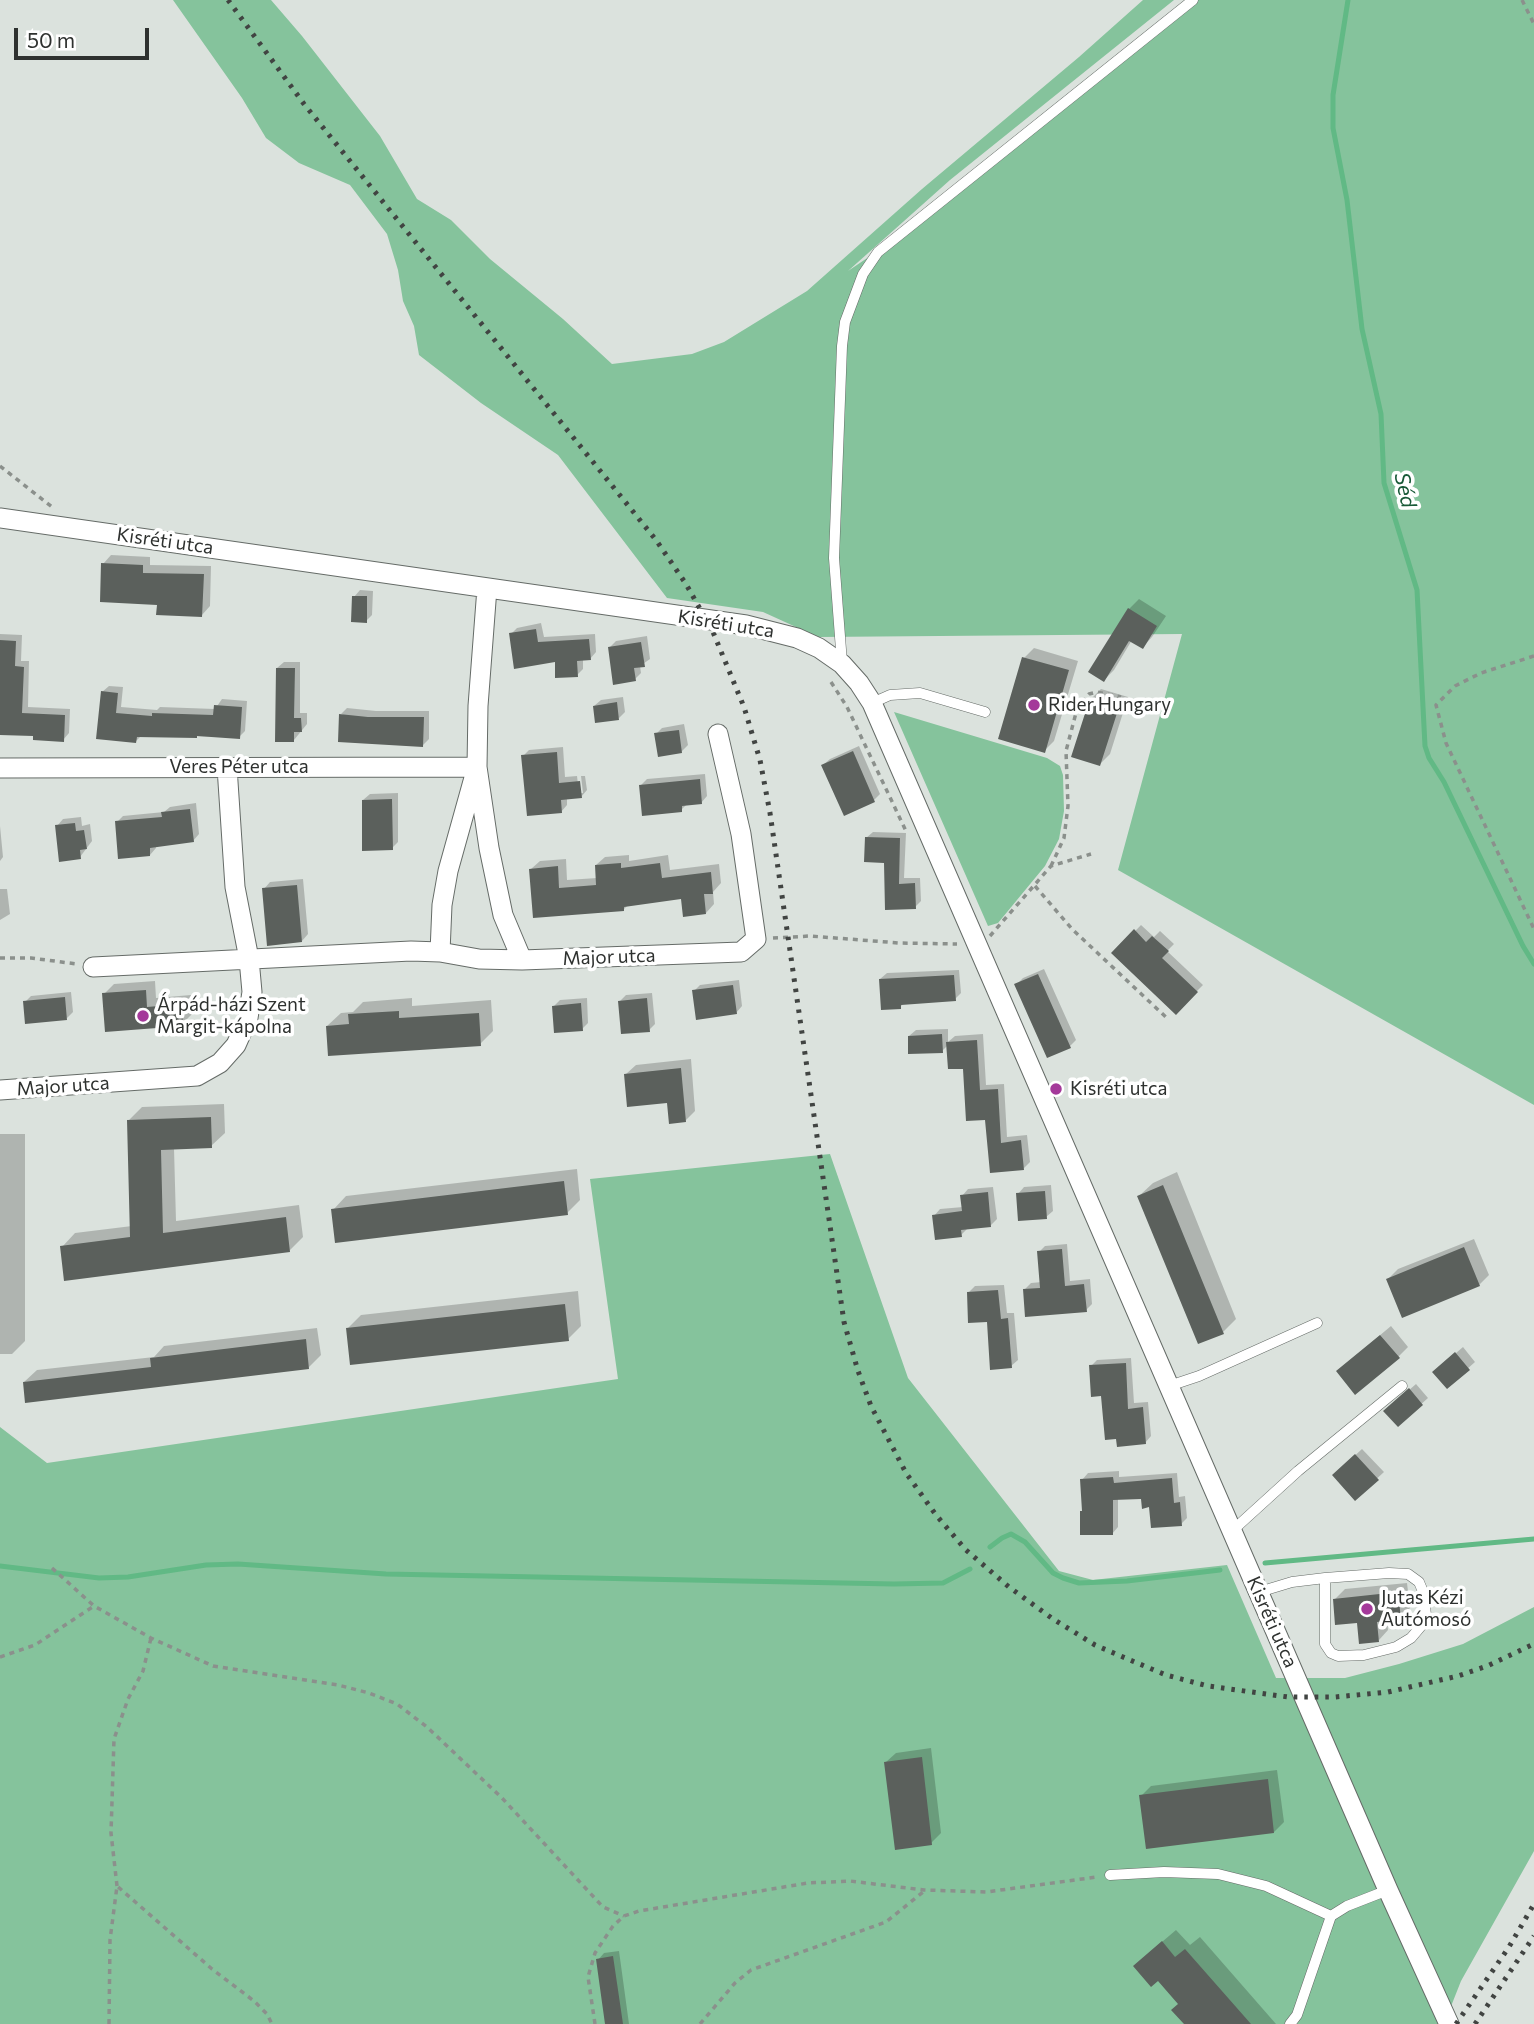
<!DOCTYPE html>
<meta charset="utf-8">
<style>
body{margin:0}
#map{position:relative;width:1534px;height:2024px;overflow:hidden;background:#dbe2dd;font-family:Commissioner,sans-serif}
canvas{display:block}
.scale{position:absolute;left:14px;top:28px;width:135px;height:32px;box-sizing:border-box;border:4px solid #2e312f;border-top:0;padding-left:9px;font-size:21px;line-height:24px;white-space:nowrap;color:#2e312f;-webkit-text-stroke:5px #fff;paint-order:stroke}
</style>
<div id="map">
<canvas width="1534" height="2024"></canvas>
<div class="scale">50 m</div>
</div>
<script>
const ctx = document.querySelector('canvas').getContext('2d');
ctx.lineJoin = 'round';
function fillPath(path, color) { ctx.fillStyle = color; ctx.fill(path, 'evenodd'); }
const poly = rows => new Path2D(rows.map(r => 'M' + r).join(''));
function strokePath(path, color, width, dash) { ctx.strokeStyle = color; ctx.lineWidth = width; ctx.lineCap = dash ? 'butt' : 'round'; ctx.setLineDash(dash || []); ctx.stroke(path); }
function write(font, color, halo, rows, align = 'center') {
  ctx.font = font + ' Commissioner,sans-serif'; ctx.lineWidth = 7; ctx.setLineDash([]); ctx.textBaseline = 'middle'; ctx.strokeStyle = halo; ctx.fillStyle = color; for (const [text, x, y, turn = 0] of rows) {
    ctx.save(); ctx.translate(x, y); ctx.rotate((+turn || 0) * Math.PI / 180); ctx.textAlign = isNaN(turn) ? turn : align; if (halo) ctx.strokeText(text, 0, 0); ctx.fillText(text, 0, 0); ctx.restore();
  }
}
fillPath(poly([
 [173,0,271,0,302,36,380,136,417,199,451,220,490,259,563,319,612,364,692,354,724,342,807,291,922,189,1079,57,1143,0,1174,0,950,180,848,271,885,246,1193,0,1534,0,1534,1105,1118,870,1182,634,818,637,763,612,667,598,558,455,481,403,419,355,414,326,403,301,398,270,387,234,350,185,299,163,266,138,242,98],
 [894,712,1047,758,1060,766,1063,775,1064,811,1059,839,1045,866,998,923,988,926],
 [830,1154,908,1378,1059,1571,1093,1580,1227,1565,1276,1678,1345,1678,1399,1664,1463,1644,1534,1607,1534,1851,1461,1981,1444,2024,0,2024,0,1427,47,1463,618,1379,590,1179]
]), '#85c39c');
fillPath(poly([
 [111,555,150,557,150,565,211,566,210,606,202,615,103,564],
 [360,590,373,591,372,615,366,621,354,597],
 [1139,599,1166,616,1152,637,1143,647,1132,640,1114,670,1104,680,1129,609],
 [541,623,544,637,595,634,596,652,590,659,583,659,583,669,577,675,511,634,517,628],
 [0,634,22,635,21,661,29,661,28,707,70,709,69,733,63,740,35,734,0,734],
 [647,636,650,659,640,666,641,673,635,679,609,648,616,641],
 [1034,648,1078,661,1054,741,1044,751,1024,658],
 [284,662,300,662,300,713,307,713,307,724,294,740,277,668],
 [109,686,123,687,121,707,157,710,160,707,215,709,222,699,247,701,245,731,239,737,142,735,136,741,98,737,102,692],
 [1101,689,1128,697,1110,754,1100,764,1092,698],
 [623,697,625,712,619,718,594,706,601,700],
 [347,708,376,711,429,711,429,739,423,745,341,714],
 [684,724,688,745,681,752,656,734,662,728],
 [859,746,880,794,874,800,823,765,830,759],
 [563,747,565,777,577,776,579,793,583,793,581,776,585,776,587,790,581,797,567,797,567,805,561,812,523,756,529,750],
 [705,774,707,796,701,803,687,804,681,810,641,785,647,779],
 [398,793,398,842,392,848,363,800,370,794],
 [196,803,199,834,193,841,156,845,156,848,150,855,117,822,123,816,164,812,170,807],
 [81,817,82,826,90,824,92,841,80,857,57,826,63,819],
 [0,826,3,857,0,861],
 [873,832,906,833,904,878,920,878,921,901,915,907,887,908,886,861,866,838],
 [629,855,629,861,668,855,670,870,719,864,721,883,713,892,714,904,706,913,682,897,629,904,623,910,534,916,531,869,540,861,566,859,567,880,597,878,596,865,605,857],
 [303,879,308,934,302,941,264,889,270,882],
 [0,889,7,889,10,914,0,920],
 [1141,925,1154,937,1160,931,1174,944,1167,951,1203,985,1176,1012,1114,953],
 [1044,969,1076,1040,1070,1046,1016,985,1023,978],
 [959,970,961,993,955,999,904,1003,900,1007,880,979,887,973],
 [739,980,742,1006,736,1013,694,991,700,985],
 [155,981,156,998,191,995,192,1014,182,1024,104,994,114,984],
 [71,992,73,1012,67,1018,25,1002,31,996],
 [652,993,655,1024,649,1030,620,1001,626,995],
 [412,998,412,1006,491,1000,493,1031,480,1044,327,1026,341,1013,353,1012,363,1002],
 [587,998,588,1023,582,1029,554,1006,560,1000],
 [948,1029,948,1042,955,1036,983,1034,986,1085,1004,1084,1007,1137,1027,1135,1030,1162,1024,1168,992,1171,987,1119,965,1067,948,1045,942,1051,909,1036,916,1030],
 [691,1059,695,1111,685,1121,669,1101,626,1074,636,1065],
 [224,1104,225,1133,211,1146,174,1148,176,1221,299,1205,303,1237,289,1251,62,1247,75,1233,132,1226,128,1121,142,1107],
 [0,1134,25,1134,25,1341,12,1354,0,1354],
 [577,1169,580,1200,567,1213,333,1210,346,1196],
 [1177,1172,1236,1319,1223,1332,1139,1196,1153,1183],
 [1051,1185,1053,1211,1046,1217,1018,1194,1024,1187],
 [993,1187,997,1219,991,1225,967,1229,961,1235,934,1216,940,1209,963,1207,962,1196,968,1189],
 [1474,1239,1489,1275,1479,1285,1388,1279,1398,1269],
 [1067,1244,1070,1281,1090,1279,1092,1304,1086,1310,1025,1289,1031,1283,1042,1282,1039,1252,1045,1246],
 [1004,1285,1007,1313,1014,1313,1018,1360,1011,1366,988,1320,969,1292,975,1286],
 [578,1291,581,1326,568,1339,348,1328,361,1315],
 [1391,1326,1408,1347,1398,1357,1348,1362],
 [317,1328,321,1355,308,1368,24,1382,37,1370,154,1357,164,1346],
 [1463,1347,1475,1362,1447,1387,1441,1366],
 [1131,1358,1134,1403,1148,1402,1151,1436,1145,1443,1103,1394,1091,1366,1097,1360],
 [1416,1384,1428,1398,1398,1425,1392,1405],
 [1362,1449,1384,1472,1355,1499,1334,1475],
 [1119,1471,1119,1477,1177,1473,1179,1497,1185,1496,1187,1518,1181,1524,1151,1505,1143,1497,1118,1498,1118,1527,1112,1534,1084,1509,1082,1480,1088,1473],
 [1407,1583,1410,1608,1400,1618,1387,1619,1388,1630,1379,1640,1335,1599,1345,1589],
 [931,1748,941,1833,931,1843,886,1762,896,1753],
 [1277,1770,1284,1822,1274,1832,1141,1796,1151,1786],
 [1176,1930,1190,1945,1200,1937,1276,2024,1186,2024,1180,2004,1149,1953],
 [619,1951,629,2024,607,2024,598,1960,604,1953]
]), '#0003');
strokePath(poly([
 [1348,0,1333,95,1333,128,1347,200,1362,329,1381,414,1384,483,1417,590,1425,746,1429,758,1444,782,1523,946,1534,964],
 [990,1547,1002,1538,1011,1534,1025,1542,1053,1573,1063,1578,1079,1583,1127,1581,1220,1570],
 [1265,1563,1534,1539],
 [0,1566,99,1578,128,1577,206,1565,238,1564,386,1574,894,1584,943,1583,970,1569]
]), '#61b985', 5);
fillPath(poly([
 [101,563,143,565,143,573,204,574,202,617,156,615,157,605,100,602],
 [352,596,367,596,367,623,351,622],
 [1128,608,1157,626,1143,649,1129,641,1104,682,1088,672],
 [536,629,538,642,589,639,591,660,577,661,578,677,555,678,555,662,514,669,509,633],
 [0,640,16,641,15,666,24,667,22,713,65,715,64,742,33,740,33,736,0,735],
 [641,642,645,667,634,668,636,681,613,685,608,647],
 [1022,657,1069,670,1045,753,998,739],
 [276,668,295,668,294,718,301,718,302,732,294,732,294,742,275,742],
 [101,691,118,693,116,713,152,716,152,713,213,715,214,705,242,707,240,739,197,736,197,738,137,737,136,743,96,739],
 [1090,698,1119,707,1100,766,1071,757],
 [617,702,619,720,595,723,593,706],
 [339,714,368,717,424,717,423,747,338,742],
 [679,730,682,753,658,757,654,733],
 [853,751,875,802,844,816,821,765],
 [557,752,559,783,580,781,582,798,561,800,562,813,527,816,521,755],
 [700,779,702,804,682,806,682,812,642,816,639,785],
 [392,799,393,850,362,851,362,800],
 [190,809,194,842,150,848,150,856,118,859,115,821,162,817,161,812],
 [75,823,76,831,84,830,87,849,80,850,81,859,59,862,55,825],
 [865,837,900,838,899,884,915,883,916,909,885,910,884,863,864,862],
 [621,863,621,868,660,863,662,878,711,872,713,894,704,894,706,914,683,917,681,899,624,907,624,911,533,918,529,869,558,866,559,888,596,885,595,865],
 [297,885,302,942,267,946,262,888],
 [1134,929,1146,942,1152,936,1169,951,1162,958,1198,992,1176,1015,1111,953],
 [1038,974,1071,1048,1047,1058,1014,984],
 [954,975,956,1001,901,1005,901,1009,881,1010,879,979],
 [733,985,737,1014,696,1020,692,990],
 [146,990,147,1007,182,1004,183,1026,105,1032,102,993],
 [65,997,67,1020,25,1024,23,1001],
 [647,998,650,1032,621,1034,618,1001],
 [581,1003,583,1031,554,1033,552,1006],
 [399,1011,399,1018,479,1013,481,1046,328,1056,326,1026,349,1024,348,1014],
 [942,1034,943,1053,908,1054,908,1036],
 [977,1040,980,1090,998,1089,1001,1143,1021,1140,1024,1170,990,1173,985,1120,966,1121,963,1069,948,1069,946,1042],
 [681,1068,686,1122,669,1124,667,1103,627,1107,624,1074],
 [211,1117,212,1148,161,1150,163,1233,286,1217,290,1252,64,1281,60,1246,130,1237,127,1120],
 [564,1181,568,1215,335,1243,331,1209],
 [1163,1185,1224,1334,1198,1344,1137,1196],
 [1045,1191,1047,1219,1018,1221,1016,1193],
 [988,1192,991,1227,961,1230,962,1237,935,1240,932,1215,962,1211,960,1195],
 [1464,1247,1480,1286,1402,1318,1386,1279],
 [1062,1249,1065,1286,1084,1284,1087,1312,1025,1317,1023,1289,1040,1288,1037,1251],
 [998,1290,1001,1319,1008,1318,1012,1368,990,1370,987,1322,968,1323,967,1292],
 [565,1304,569,1341,350,1365,346,1328],
 [1380,1335,1400,1358,1355,1395,1336,1371],
 [306,1339,309,1369,25,1403,23,1382,151,1367,150,1358],
 [1455,1352,1470,1370,1447,1389,1432,1372],
 [1126,1363,1128,1409,1143,1407,1146,1444,1117,1447,1116,1439,1105,1440,1101,1396,1091,1397,1089,1365],
 [1409,1388,1423,1405,1398,1427,1383,1411],
 [1355,1454,1379,1480,1355,1501,1332,1475],
 [1113,1477,1114,1483,1172,1478,1174,1503,1180,1502,1182,1526,1151,1528,1149,1507,1142,1509,1141,1499,1113,1500,1113,1535,1080,1535,1080,1511,1082,1511,1080,1479],
 [1398,1592,1401,1619,1377,1622,1379,1642,1359,1644,1357,1623,1335,1625,1333,1599],
 [922,1757,932,1845,895,1850,884,1762],
 [1268,1779,1274,1833,1146,1849,1139,1795],
 [1162,1941,1175,1957,1185,1949,1251,2024,1184,2024,1171,2010,1178,2004,1158,1981,1151,1987,1133,1966],
 [613,1956,623,2024,605,2024,596,1959]
]), '#5b605c');
const service = poly([
 [842,663,834,558,842,346,845,322,863,274,878,252,1193,0],
 [872,703,890,695,920,693,985,712],
 [1169,1386,1199,1376,1317,1323],
 [1232,1531,1298,1471,1402,1386],
 [1259,1592,1292,1582,1325,1578,1389,1573,1408,1574,1419,1582,1424,1594,1426,1616,1422,1625,1411,1638,1396,1647,1364,1655,1338,1656,1331,1653,1325,1644,1325,1578],
 [1110,1875,1164,1872,1218,1874,1266,1886,1331,1916],
 [1290,2024,1297,2015,1331,1916,1347,1906,1388,1890]
]);
const minor = poly([
 [0,518,746,625,797,638,819,648,842,664,859,683,872,703,1388,1890,1449,2024],
 [487,588,478,706,477,767,489,848,503,915,522,960],
 [0,768,477,767,448,871,442,905,440,952],
 [93,967,411,951,440,952,479,959,522,960,741,952,756,939,741,834,718,734],
 [0,1090,197,1076,220,1063,236,1045,248,1018,252,992,249,959,235,887,227,767]
]);
strokePath(service, '#656b67', 11);
strokePath(minor, '#656b67', 21);
strokePath(poly([
 [1522,0,1534,24],
 [0,466,52,507],
 [1534,656,1481,673,1455,686,1436,705,1446,743,1534,929],
 [831,682,847,707,906,831],
 [1051,866,1064,838,1068,806,1066,751,1077,709,1089,694,1097,692,1121,697],
 [1035,886,1072,929,1169,1020],
 [990,936,1051,866,1091,854],
 [773,938,810,936,899,943,957,944],
 [0,958,31,958,77,964],
 [52,1568,94,1606,151,1638,213,1666,338,1685,369,1693,397,1704,427,1727,502,1798,603,1907,624,1916],
 [0,1657,35,1645,94,1606],
 [117,1886,111,1833,114,1739,128,1699,143,1671,151,1638],
 [109,2024,110,1940,117,1886,212,1969,254,2001,267,2014,272,2024],
 [595,2024,588,1977,595,1953,613,1926,624,1916,639,1911,808,1883,850,1881,924,1890,986,1892,1097,1877],
 [700,2024,735,1983,751,1970,886,1922,923,1892]
]), '#8b908c', 3.5, [5, 5]);
strokePath(service, '#fff', 10);
strokePath(minor, '#fff', 19);
strokePath(poly([
 [228,0,304,104,656,540,686,584,713,632,744,707,760,760,770,813,844,1322,858,1371,871,1406,906,1473,936,1515,966,1550,1009,1587,1053,1619,1095,1645,1130,1660,1166,1675,1208,1686,1288,1697,1335,1697,1388,1692,1458,1676,1487,1666,1534,1644],
 [1456,2024,1509,1947,1534,1904],
 [1475,2024,1534,1936]
]), '#414442', 5, [3.5, 7]);
for (const [x, y, r, color] of [
 [1034,705,7,"#a4399a"],
 [143,1016,7,"#a4399a"],
 [1056,1089,7,"#a4399a"],
 [1367,1609,7,"#a4399a"]
]) { const dot = new Path2D(); dot.arc(x, y, r, 0, 2 * Math.PI); ctx.fillStyle = color; ctx.fill(dot); strokePath(dot, '#fff', 2.5); }
write('19px', '#2e312f', '#fff', [
 ["Kisréti utca",165,541,8],
 ["Kisréti utca",726,624,9],
 ["Veres Péter utca",239,767],
 ["Major utca",609,957,-2],
 ["Major utca",63,1086,-4],
 ["Kisréti utca",1272,1622,66]
]);
write('19px', '#2e312f', '#fff', [
 ["Rider Hungary",1048,705],
 ["Árpád-házi Szent",157,1005],
 ["Margit-kápolna",157,1027],
 ["Kisréti utca",1070,1089],
 ["Jutas Kézi",1381,1598],
 ["Autómosó",1381,1620]
], 'left');
write('italic 21px', '#195a38', '#fff', [
 ["Séd",1405,490,77]
]);
</script>
